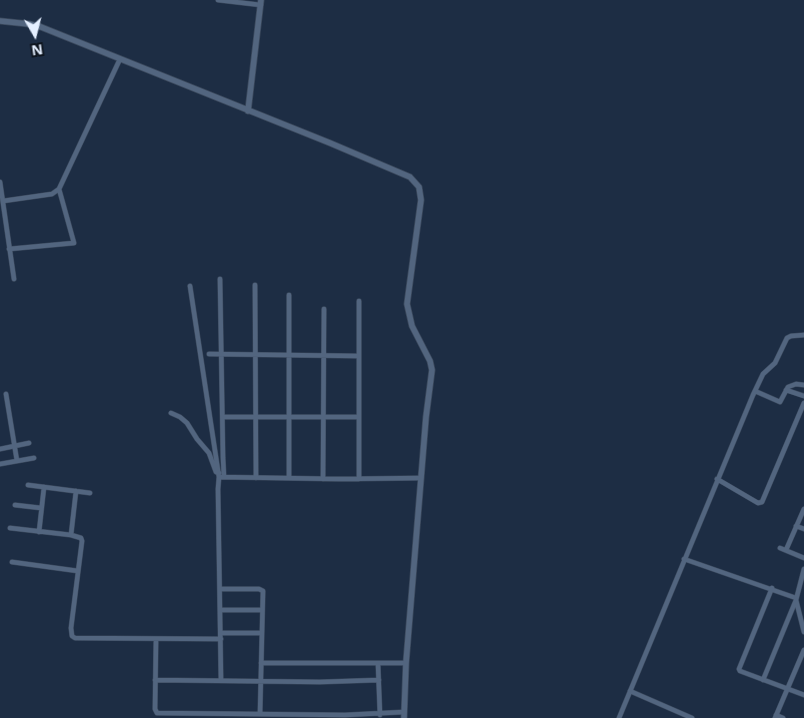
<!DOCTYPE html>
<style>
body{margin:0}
#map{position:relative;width:804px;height:718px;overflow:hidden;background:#1d2d44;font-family:"Open Sans",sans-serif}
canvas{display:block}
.north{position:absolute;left:10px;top:10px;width:50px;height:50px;-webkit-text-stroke:4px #0e151f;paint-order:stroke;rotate:172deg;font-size:14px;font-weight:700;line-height:20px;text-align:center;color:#e4efff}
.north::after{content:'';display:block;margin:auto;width:18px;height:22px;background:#e4efff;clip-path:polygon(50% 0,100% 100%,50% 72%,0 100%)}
</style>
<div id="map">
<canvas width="804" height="718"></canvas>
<div class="north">N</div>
</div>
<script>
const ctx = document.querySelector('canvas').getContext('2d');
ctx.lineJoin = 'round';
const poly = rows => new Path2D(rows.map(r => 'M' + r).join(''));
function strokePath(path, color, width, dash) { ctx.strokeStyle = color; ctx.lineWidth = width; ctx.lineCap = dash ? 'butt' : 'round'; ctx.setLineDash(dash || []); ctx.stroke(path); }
const minor = poly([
 [218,0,261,5],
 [0,182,14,279],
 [3,201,52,194,59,189,120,59],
 [9,249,74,243,59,189],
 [220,279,223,458,224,477],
 [255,285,256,478],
 [190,286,219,477,218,489,221,681],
 [289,295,289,478],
 [359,301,359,479],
 [209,354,358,356],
 [786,390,804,396],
 [755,391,780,402,788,387,796,384,804,385],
 [6,394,17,461],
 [171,413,180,417,187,423,197,439,209,453,216,472,219,473],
 [223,417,359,417],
 [0,449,29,443],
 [0,464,34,458],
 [219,477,339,479,421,478],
 [323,479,324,309],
 [717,479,758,503,762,502,804,403],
 [28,485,90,493],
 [15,505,41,508],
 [796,526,804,529],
 [10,528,71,535,81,538,82,541,71,628,72,636,75,638,221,639],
 [39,532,44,487],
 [71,535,76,491],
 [780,548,804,558],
 [786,550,804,509],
 [684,559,796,598],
 [12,562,78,571],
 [772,588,739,669,740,671,804,695],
 [220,589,259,589,263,591,260,714],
 [796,600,804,632],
 [221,610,262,610],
 [221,633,262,633],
 [156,640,155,709,157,713,345,715,404,712],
 [261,663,406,663],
 [378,664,380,715],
 [155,680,320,682,379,680],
 [763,680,796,600,804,569],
 [630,691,692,718],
 [776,715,783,718],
 [619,718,753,395,763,374,775,363,787,338,791,336,804,335],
 [775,718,804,650]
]);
const tertiary = poly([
 [0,21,29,24,41,27,330,143,410,177,419,187,421,200,407,304,412,326,430,361,432,370,426,417,406,663,404,718],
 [248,111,261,0]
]);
strokePath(minor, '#3b495d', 5.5);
strokePath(tertiary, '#3b495d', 7);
strokePath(minor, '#52657f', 4.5);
strokePath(tertiary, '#52657f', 5.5);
</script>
